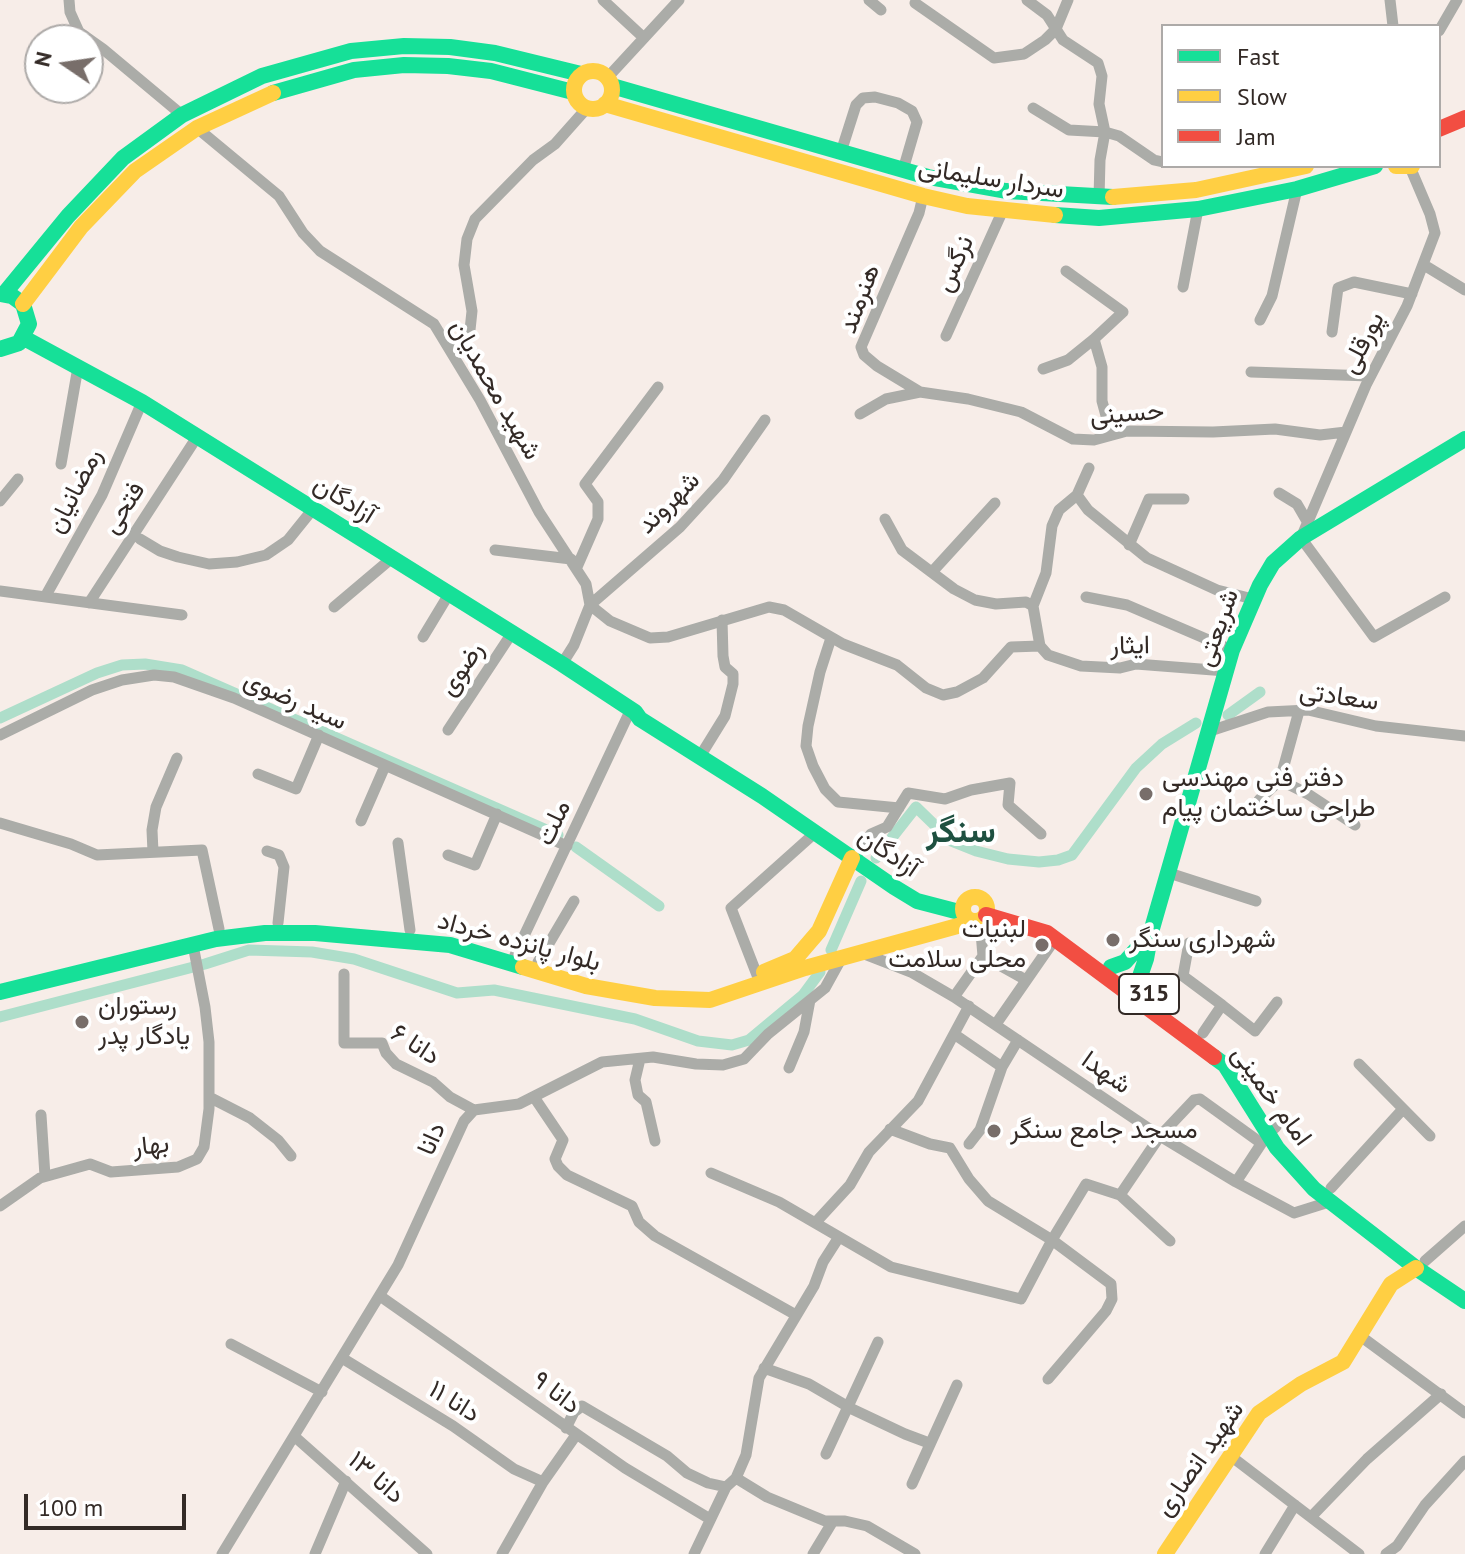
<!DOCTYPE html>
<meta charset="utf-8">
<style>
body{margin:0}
#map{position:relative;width:1465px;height:1554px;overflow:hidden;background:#f7ede8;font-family:"PT Sans",sans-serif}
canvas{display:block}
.legend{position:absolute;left:1161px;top:24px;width:280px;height:144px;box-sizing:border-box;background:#fff;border:2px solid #adaaa8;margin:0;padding:10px 14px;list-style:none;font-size:24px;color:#332a26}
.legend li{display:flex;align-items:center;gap:16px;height:40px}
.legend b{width:40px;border:2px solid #adaaa8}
.north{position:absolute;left:24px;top:24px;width:80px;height:80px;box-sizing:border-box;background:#fff;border:2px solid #adaaa8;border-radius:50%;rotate:283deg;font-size:22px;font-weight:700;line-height:32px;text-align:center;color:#332a26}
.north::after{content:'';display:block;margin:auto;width:28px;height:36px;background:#786e6a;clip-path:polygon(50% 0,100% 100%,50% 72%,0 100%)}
.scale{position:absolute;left:24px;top:1494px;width:162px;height:36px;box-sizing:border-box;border:4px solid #332a26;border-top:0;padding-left:10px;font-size:24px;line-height:28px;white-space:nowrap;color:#332a26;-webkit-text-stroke:6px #fff;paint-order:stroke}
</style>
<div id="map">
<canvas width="1465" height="1554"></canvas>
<ul class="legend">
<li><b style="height:10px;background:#16e098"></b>Fast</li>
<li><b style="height:10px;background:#ffcf43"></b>Slow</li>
<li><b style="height:10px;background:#f24e42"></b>Jam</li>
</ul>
<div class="north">N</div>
<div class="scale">100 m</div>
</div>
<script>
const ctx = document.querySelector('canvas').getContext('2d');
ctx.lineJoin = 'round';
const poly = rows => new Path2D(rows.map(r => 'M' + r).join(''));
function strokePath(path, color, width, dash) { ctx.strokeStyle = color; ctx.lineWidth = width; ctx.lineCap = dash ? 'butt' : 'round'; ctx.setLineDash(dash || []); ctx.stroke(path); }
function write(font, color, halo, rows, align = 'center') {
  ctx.font = font + ' "PT Sans",Vazirmatn,sans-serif'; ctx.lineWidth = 8; ctx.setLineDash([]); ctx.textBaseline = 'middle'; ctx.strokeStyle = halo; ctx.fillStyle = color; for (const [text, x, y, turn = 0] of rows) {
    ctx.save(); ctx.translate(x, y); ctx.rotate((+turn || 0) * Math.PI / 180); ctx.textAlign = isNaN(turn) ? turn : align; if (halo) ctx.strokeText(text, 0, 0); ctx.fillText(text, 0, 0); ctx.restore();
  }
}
strokePath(poly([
 [1228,715,1260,692],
 [0,718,97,673,122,665,145,664,182,670,558,835],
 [576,847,659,906],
 [876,858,916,807,951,841,976,851,1008,859,1039,862,1058,860,1072,855,1136,768,1162,744,1196,723],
 [831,950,861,881],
 [0,1017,205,964,249,950,312,952,354,959,457,993,494,990,635,1019,698,1041,732,1045,749,1040,803,995,820,972]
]), '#aedeca', 11);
strokePath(poly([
 [69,0,70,12,79,32,103,49,182,115],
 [603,0,644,38],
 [869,0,881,10],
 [1027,0,1047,15,1063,40,1098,63,1102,76,1099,104,1105,132,1119,136,1154,160,1163,162],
 [1390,0,1393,26],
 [915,3,994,58,1024,54,1045,40,1056,29,1068,0],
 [1439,31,1457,0],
 [608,77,679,0],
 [1033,108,1069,130,1105,132,1100,160,1099,198],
 [197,128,279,196,303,233,320,251,434,324,480,400,539,512,586,584,590,605,574,645,562,664],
 [841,152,856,105,863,98,875,97,898,103,912,111,917,122,903,170],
 [1410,167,1430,214,1435,233,1407,306,1366,385,1301,538,1374,637,1445,597],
 [1424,265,1465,290],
 [1066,271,1123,312,1094,339,1102,367,1102,401,1111,434],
 [1183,287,1198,209],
 [1260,320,1272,296,1297,189],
 [1332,332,1338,288,1354,282,1412,294],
 [946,336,1003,210],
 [453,353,470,330,472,311,464,265,467,239,475,219,533,160,555,144,587,108],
 [1043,369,1068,360,1094,339],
 [1251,372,1370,376],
 [920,392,877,366,864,355,861,347,919,213,923,196],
 [860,414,886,399,920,392,968,399,1021,412,1073,439,1094,440,1127,431,1213,432,1275,429,1320,435,1346,432],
 [765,420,723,480,680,527,590,605,610,621,650,638,668,637,769,607,784,610,843,644,897,665,926,688,943,695,957,692,983,678,1011,647,1040,646],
 [61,464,78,367],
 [1279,493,1297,504,1308,523],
 [1077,495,1088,510,1147,558,1217,590,1253,599],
 [0,501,18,479],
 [885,519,902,550,954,589,975,600,996,604,1026,602,1033,606,1040,646],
 [140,539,160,551,178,557,209,564,237,562,266,555,288,540,313,509],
 [1129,545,1149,499,1184,499],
 [495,550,571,559],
 [577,567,598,519,598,502,585,484,658,387],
 [932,572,995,503],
 [0,591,182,615],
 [45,597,102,495,142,402],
 [1086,597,1127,605,1232,650],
 [89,603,197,437],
 [1033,606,1046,573,1052,526,1059,510,1077,495,1089,468],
 [334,607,392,558],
 [423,637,449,594],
 [831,638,820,672,808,726,806,746,813,766,825,789,838,802,899,808],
 [1040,646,1048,655,1081,666,1120,668,1136,664,1226,671],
 [448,730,512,633],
 [1210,731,1268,712,1308,710,1376,726,1465,736],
 [0,735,92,690,122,680,154,675,174,677,234,698,567,846],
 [704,750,725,716,733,684,733,674,725,667,723,656,722,620],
 [258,774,296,789,319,735],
 [1280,780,1308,794,1355,825],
 [1259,800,1280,780,1299,711],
 [361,821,385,766],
 [0,823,71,844,97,855,202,850,219,929],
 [398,843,410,930],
 [267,851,279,855,284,867,278,923],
 [153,852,152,830,156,807,177,758],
 [857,854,871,834,887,827,908,793,945,799,971,790,1010,783,1008,805,1041,834],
 [448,855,475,865,497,814],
 [1169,873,1256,901],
 [980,921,983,956,1026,980],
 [1189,943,1183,976,1222,1005,1203,1033],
 [862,953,911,972,954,997,1160,1136,1236,1182,1294,1213,1329,1202],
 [515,955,631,709],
 [538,962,574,901],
 [344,974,344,1043,382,1043,386,1053,396,1064,433,1082,450,1097,474,1110],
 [757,975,731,908,816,832],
 [954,997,983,956],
 [1222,1005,1255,1031,1277,1002],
 [996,1024,1055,939],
 [954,1034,1002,1067],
 [640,1059,635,1080,638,1095,646,1102,655,1141],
 [1359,1064,1430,1136],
 [789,1068,804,1032,810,1000],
 [209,1097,250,1118,278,1140,291,1156],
 [534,1097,563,1140,555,1159,558,1166,567,1175,632,1206,639,1222,655,1236,796,1315],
 [41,1115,45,1176],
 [890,1129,930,1144,950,1148,969,1179,988,1201,1052,1240,1111,1284,1112,1299,1106,1311,1048,1379],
 [969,1144,980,1130,1002,1067,1018,1040],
 [711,1173,779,1202,891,1267,1021,1299,1052,1240,1086,1184,1120,1195,1170,1241],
 [1236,1182,1267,1135,1276,1127],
 [1331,1188,1403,1109],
 [1120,1195,1160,1136,1194,1100,1200,1099,1261,1143],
 [0,1206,40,1178,90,1164,111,1172,178,1167,197,1159,204,1147,209,1109,209,1042,205,1007,193,945],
 [816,1222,850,1185,869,1152,918,1101,969,1006],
 [1425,1261,1465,1226],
 [380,1296,625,1468,710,1519],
 [1359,1335,1465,1413],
 [231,1344,322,1392],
 [342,1358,453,1426,514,1469,543,1482],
 [764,1368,809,1384,852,1409,905,1434,929,1443],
 [566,1428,574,1412,582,1406,667,1456,687,1473,708,1483,726,1487],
 [294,1436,427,1554],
 [826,1454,878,1342],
 [1232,1457,1359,1554],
 [736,1478,767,1497,825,1521,845,1521,867,1526,915,1554],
 [912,1484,957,1385],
 [1311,1517,1367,1459,1441,1394],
 [222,1554,398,1265,464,1121,474,1110,519,1104,602,1062,653,1057,696,1064,723,1065,744,1059,768,1034,825,988,841,959],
 [315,1554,346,1481],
 [502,1554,543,1482,576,1435],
 [694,1554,726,1487,736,1478,746,1455,759,1378,814,1286,823,1262,839,1237],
 [813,1554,833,1521],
 [1265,1554,1295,1505],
 [1386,1554,1397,1546,1425,1505,1465,1461]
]), '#abaca8', 11);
strokePath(poly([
 [612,86,928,177,1006,191,1113,197],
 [273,93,354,70,404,65,448,66,491,71,573,92],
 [1055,215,1099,218,1198,209,1297,189,1375,166],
 [0,294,12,296,23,304,29,324,19,343,0,349],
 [4,294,68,216,123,158,182,115,262,76,351,51,404,46,450,47,495,53,581,74],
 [24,338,142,402,562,664,635,712,640,719,762,796,894,887,917,901,963,913],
 [1111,967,1125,962,1150,934],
 [0,992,216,939,265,933,315,933,450,945,523,967],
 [1131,993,1137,985,1146,959,1151,932,1232,650,1260,585,1273,563,1301,538,1465,439],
 [1214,1057,1225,1065,1277,1148,1314,1189,1416,1268,1465,1301]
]), '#16e098', 16);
strokePath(poly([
 '574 90a19 19 0 1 1 38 0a19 19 0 1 1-38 0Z',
 [605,104,923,196,967,206,1055,215],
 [1396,166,1412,166],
 [1113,197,1196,190,1306,166],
 [23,304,81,227,135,171,197,128,273,93],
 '963 909a12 12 0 1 1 24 0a12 12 0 1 1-24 0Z',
 [523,967,586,986,655,998,710,1000,805,968,972,922],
 [764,972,795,959,819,931,852,858],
 [1165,1554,1259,1413,1301,1384,1343,1362,1391,1284,1416,1268]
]), '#ffcf43', 16);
strokePath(poly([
 [1439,129,1465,118],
 [986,915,1047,933,1214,1057]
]), '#f24e42', 16);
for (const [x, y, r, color] of [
 [1146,794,8,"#786e6a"],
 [1113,940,8,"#786e6a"],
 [1042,945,8,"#786e6a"],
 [82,1022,8,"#786e6a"],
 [994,1131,8,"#786e6a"]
]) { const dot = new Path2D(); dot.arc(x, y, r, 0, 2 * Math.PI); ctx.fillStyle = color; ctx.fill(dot); strokePath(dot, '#fff', 3); }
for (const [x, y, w] of [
 [1149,994,60]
]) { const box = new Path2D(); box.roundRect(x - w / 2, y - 20, w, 40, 6); ctx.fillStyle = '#fff'; ctx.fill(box); strokePath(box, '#332a26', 2); }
write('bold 24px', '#332a26', null, [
 ["315",1149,994]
]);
write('26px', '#332a26', '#fff', [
 ["سردار سلیمانی",991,179,9],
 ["نرگس",955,264,-66],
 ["هنرمند",860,299,-69],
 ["پورقلی",1363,343,-63],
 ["شهید محمدیان",495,390,60],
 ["حسینی",1127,414,-4],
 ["رمضانیان",75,491,-63],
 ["آزادگان",344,500,32],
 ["شهروند",669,503,-45],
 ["فتحی",124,508,-57],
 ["شریعتی",1218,628,-70],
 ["ایثار",1130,646,-1],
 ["رضوی",462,669,-56],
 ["سعادتی",1339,697,8],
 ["سید رضوی",295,701,24],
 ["ملت",554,823,-65],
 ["آزادگان",888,853,34],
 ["بلوار پانزده خرداد",519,942,15],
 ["دانا ۶",415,1045,33],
 ["شهدا",1106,1073,35],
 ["امام خمینی",1271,1096,54],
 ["دانا",432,1139,-66],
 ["بهار",151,1146,-6],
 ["دانا ۹",556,1393,37],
 ["دانا ۱۱",454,1402,32],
 ["شهید انصاری",1200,1459,-55],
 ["دانا ۱۳",376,1478,41]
]);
write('26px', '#332a26', '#fff', [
 ["دفتر فنی مهندسی",1162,779],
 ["طراحی ساختمان پیام",1162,809],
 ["لبنیات",1026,930,"right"],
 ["محلی سلامت",1026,960,"right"],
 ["شهرداری سنگر",1129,940],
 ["رستوران",98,1007],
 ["یادگار پدر",98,1037],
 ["مسجد جامع سنگر",1010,1131]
], 'left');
write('bold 34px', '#1e5040', '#fff', [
 ["سنگر",961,832]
]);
</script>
